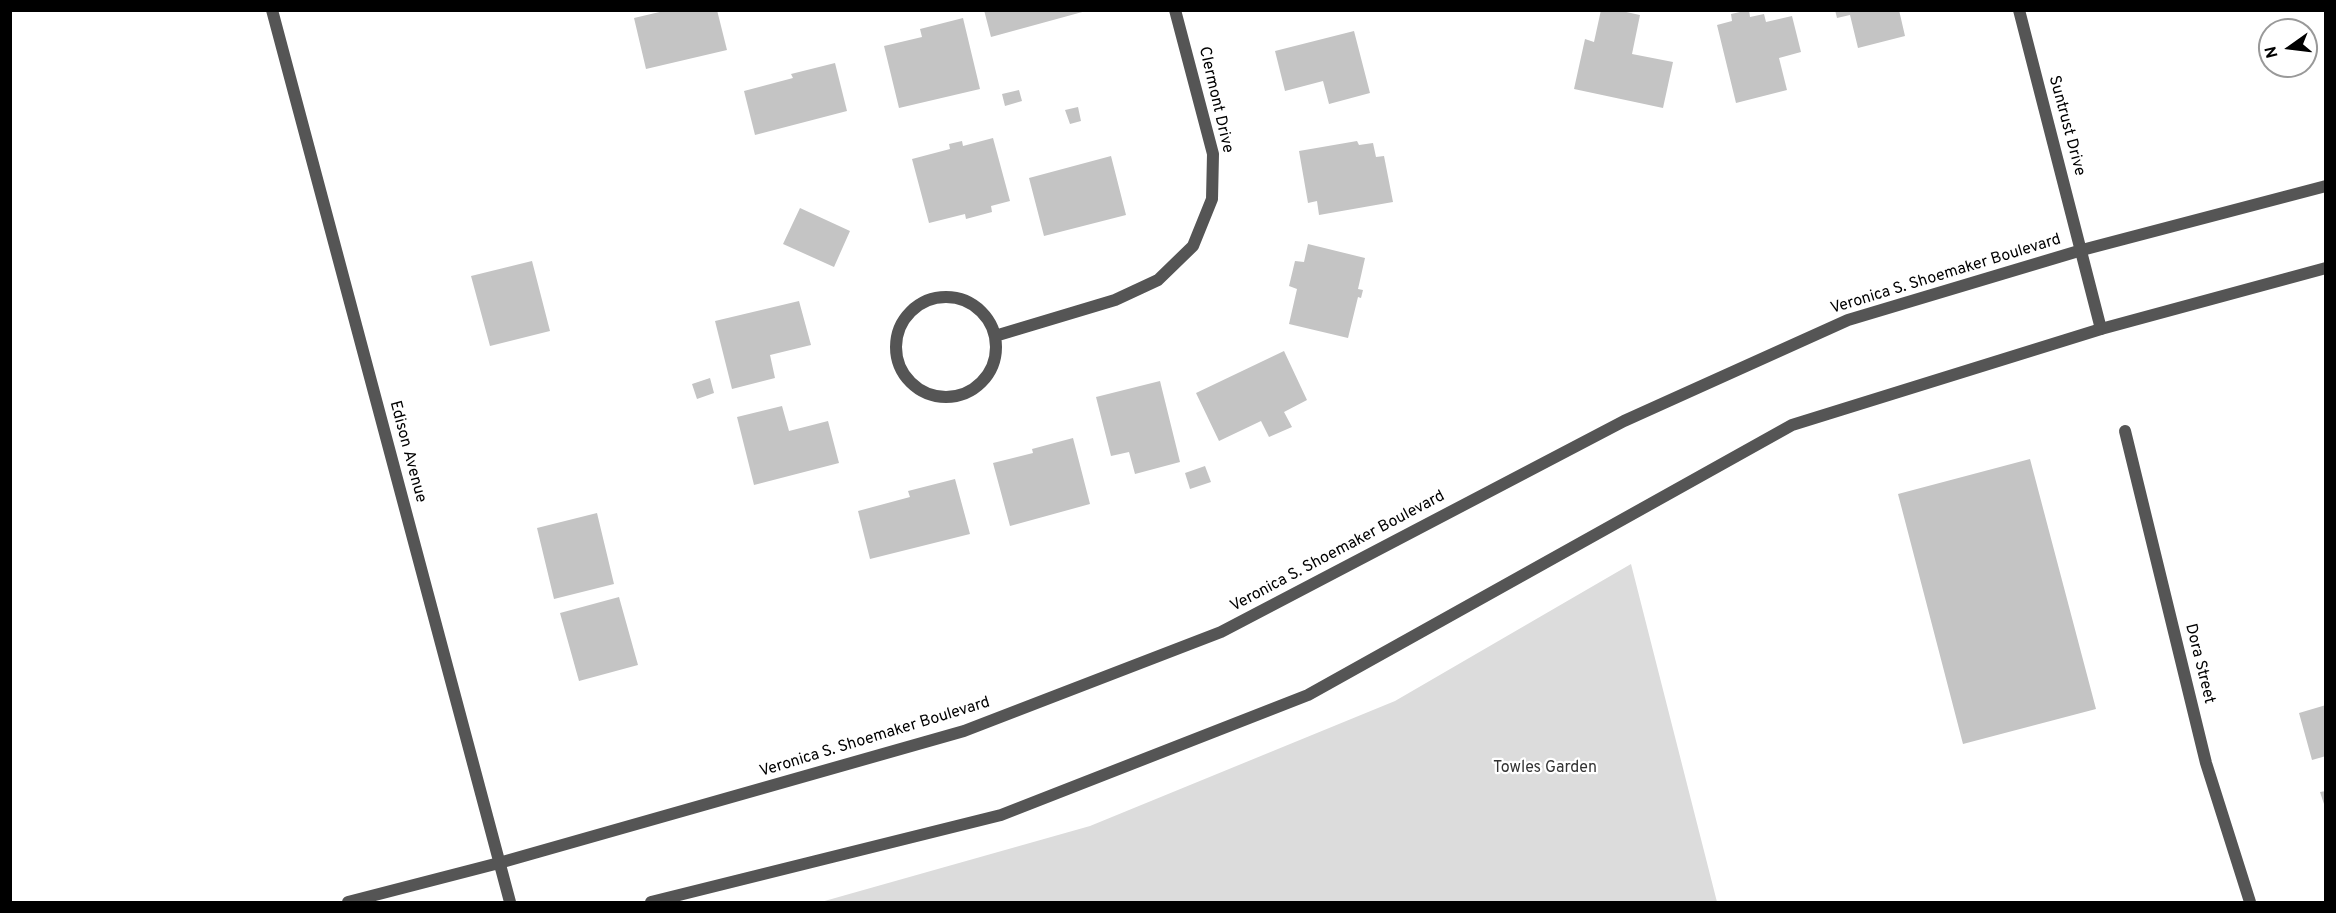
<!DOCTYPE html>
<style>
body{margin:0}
#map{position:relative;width:2336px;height:913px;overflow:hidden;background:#fff;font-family:Overpass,sans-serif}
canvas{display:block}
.frame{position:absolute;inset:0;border:12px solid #000;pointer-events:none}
.north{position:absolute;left:2258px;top:18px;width:60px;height:60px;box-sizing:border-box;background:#fff;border:2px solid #999;border-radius:50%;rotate:256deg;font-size:16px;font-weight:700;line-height:24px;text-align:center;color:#000}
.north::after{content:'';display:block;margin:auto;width:21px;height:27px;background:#000;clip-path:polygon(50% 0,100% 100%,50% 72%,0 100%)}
</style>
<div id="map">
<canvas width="2336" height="913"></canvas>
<div class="frame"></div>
<div class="north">N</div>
</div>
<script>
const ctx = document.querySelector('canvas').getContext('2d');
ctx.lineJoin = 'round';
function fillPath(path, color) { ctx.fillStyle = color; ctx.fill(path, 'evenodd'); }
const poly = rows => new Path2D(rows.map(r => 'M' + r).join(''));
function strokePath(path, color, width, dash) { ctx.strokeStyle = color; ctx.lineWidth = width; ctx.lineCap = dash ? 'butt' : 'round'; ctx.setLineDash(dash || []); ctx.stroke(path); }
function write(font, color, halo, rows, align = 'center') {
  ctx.font = font + ' Overpass,sans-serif'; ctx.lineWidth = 4.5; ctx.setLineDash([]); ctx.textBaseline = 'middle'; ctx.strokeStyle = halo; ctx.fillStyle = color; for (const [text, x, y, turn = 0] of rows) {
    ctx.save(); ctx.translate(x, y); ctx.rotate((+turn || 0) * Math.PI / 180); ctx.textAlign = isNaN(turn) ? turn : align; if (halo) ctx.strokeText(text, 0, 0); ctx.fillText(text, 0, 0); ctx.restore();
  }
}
fillPath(poly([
 [1631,564,1717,902,821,902,1090,826,1395,701]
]), '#dcdcdc');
fillPath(poly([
 [668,10,717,10,727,50,646,69,634,18],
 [984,10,1085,10,1086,11,991,37],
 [1601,10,1617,10,1640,15,1632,54,1673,62,1663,108,1574,89,1585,39,1594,42],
 [1749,10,1750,17,1764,14,1766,22,1792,16,1801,52,1779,58,1787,90,1736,103,1717,25,1732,21,1731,14],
 [1835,10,1899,10,1905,36,1858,48,1850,15,1837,18],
 [963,18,980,89,899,108,884,46,922,37,920,29],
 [1354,31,1370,93,1329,104,1323,81,1285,91,1275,51],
 [835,63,847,111,755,135,744,91,793,78,791,74],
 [1019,90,1022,101,1005,106,1002,94],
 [1078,107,1081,121,1070,124,1065,110],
 [993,138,1010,201,991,206,992,212,966,219,965,214,929,223,912,159,950,149,949,144,962,141,963,146],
 [1357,141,1359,145,1373,143,1376,157,1384,156,1393,202,1319,215,1317,201,1308,203,1299,151],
 [1111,156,1126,215,1044,236,1029,178],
 [800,208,850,231,834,267,783,244],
 [1308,244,1365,258,1358,289,1363,290,1361,298,1358,297,1348,338,1289,324,1297,289,1289,286,1295,261,1304,262],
 [532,261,550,331,490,346,471,276],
 [799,301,811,345,770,355,775,378,732,389,715,321],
 [1284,351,1307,400,1284,412,1292,427,1269,437,1261,421,1219,441,1196,393],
 [710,378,714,393,697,399,692,384],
 [1160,381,1180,462,1135,474,1129,452,1111,456,1096,397],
 [782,406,789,431,828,421,839,463,754,485,737,417],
 [1073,438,1090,504,1010,526,993,463,1033,453,1032,449],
 [2030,459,2096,709,1963,744,1898,494],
 [1205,466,1211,482,1190,489,1185,473],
 [955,479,970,534,870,559,858,511,910,497,908,491],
 [597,513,614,584,554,599,537,528],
 [619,597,638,665,579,681,560,613],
 [2326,705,2326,756,2312,760,2299,713],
 [2326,791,2326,807,2325,807,2320,792]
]), '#c4c4c4');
strokePath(poly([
 [2019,10,2101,329],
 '896 347a50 50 0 1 1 100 0a50 50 0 1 1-100 0Z',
 [995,336,1115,300,1158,280,1193,246,1212,199,1213,154,1175,10],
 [2125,431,2206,763,2250,902]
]), '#555', 12);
strokePath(poly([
 [272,10,510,902],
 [348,902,499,863,964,731,1221,632,1624,421,1848,320,2082,250,2326,186],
 [651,902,1001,815,1308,695,1792,425,2101,329,2326,268]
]), '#555', 12);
write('16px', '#000', '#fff', [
 ["Clermont Drive",1215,100,77],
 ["Suntrust Drive",2066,126,75],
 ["Veronica S. Shoemaker Boulevard",1946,275,-17],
 ["Edison Avenue",407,452,75],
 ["Veronica S. Shoemaker Boulevard",1338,552,-28],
 ["Dora Street",2199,664,76],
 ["Veronica S. Shoemaker Boulevard",875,738,-17]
]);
write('16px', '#333', '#fff', [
 ["Towles Garden",1545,769]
]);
</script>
